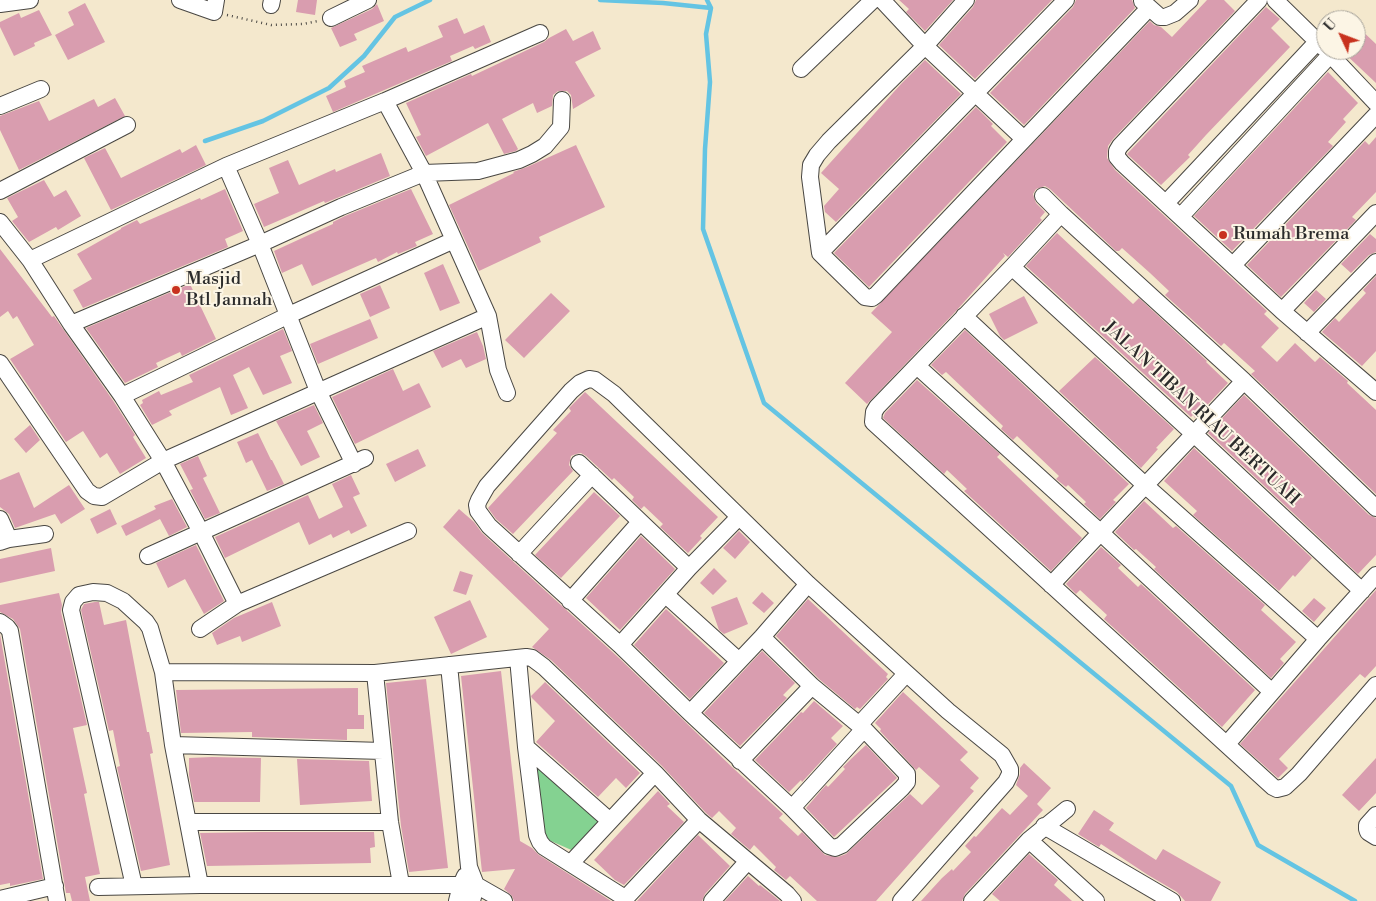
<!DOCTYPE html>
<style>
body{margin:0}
#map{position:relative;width:1376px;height:901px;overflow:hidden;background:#f4e8cd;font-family:"Libre Bodoni",serif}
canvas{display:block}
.north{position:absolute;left:1316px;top:10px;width:50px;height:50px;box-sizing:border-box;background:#fcf5e5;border:1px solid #a8a49b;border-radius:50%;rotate:313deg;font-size:14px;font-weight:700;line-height:20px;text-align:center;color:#2b2b2b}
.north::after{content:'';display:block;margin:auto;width:18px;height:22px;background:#c8321e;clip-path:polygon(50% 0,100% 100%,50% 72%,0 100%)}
</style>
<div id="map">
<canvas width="1376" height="901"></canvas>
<div class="north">U</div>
</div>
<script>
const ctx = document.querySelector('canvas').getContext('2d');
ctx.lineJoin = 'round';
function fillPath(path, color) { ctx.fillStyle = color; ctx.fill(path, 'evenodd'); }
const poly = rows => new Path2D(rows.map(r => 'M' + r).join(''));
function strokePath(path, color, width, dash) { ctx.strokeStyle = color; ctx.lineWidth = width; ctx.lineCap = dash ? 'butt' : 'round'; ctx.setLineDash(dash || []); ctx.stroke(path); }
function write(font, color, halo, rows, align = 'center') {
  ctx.font = font + ' "Libre Bodoni",serif'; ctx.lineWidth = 4; ctx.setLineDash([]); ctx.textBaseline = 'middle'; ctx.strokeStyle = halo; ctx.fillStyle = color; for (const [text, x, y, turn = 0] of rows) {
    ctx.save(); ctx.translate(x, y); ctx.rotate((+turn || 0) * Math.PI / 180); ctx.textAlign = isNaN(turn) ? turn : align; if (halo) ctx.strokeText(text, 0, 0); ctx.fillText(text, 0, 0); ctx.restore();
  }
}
fillPath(poly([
 [529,753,611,810,576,852,544,838]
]), '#84d291');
strokePath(poly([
 [600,0,663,3,711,8],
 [707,0,711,8,706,34,710,82,705,149,703,229,764,403,1231,786,1258,845,1355,901],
 [205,141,263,121,329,88,364,56,395,17,430,0]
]), '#64c4e3', 4.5);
fillPath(poly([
 [298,0,317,0,315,15,296,12],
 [899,0,953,0,925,31,906,12,909,9],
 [976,0,1052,0,975,79,939,45,973,7],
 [1076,0,1132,0,1135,8,1024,125,990,93,1073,7],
 [1207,0,1224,0,1235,11,1113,139,1108,146,1107,158,1115,170,1267,311,1264,314,1279,328,1261,347,1277,362,1295,343,1315,362,1320,357,1348,381,1347,383,1376,410,1376,494,1251,374,1255,371,1224,343,1221,346,1165,295,1169,291,1150,273,1122,248,1119,251,1116,251,1050,189,1045,186,1036,189,1033,194,1036,203,1045,212,1040,218,1042,220,1008,257,1003,253,1005,256,956,311,867,404,845,383,892,332,871,313,1150,21,1154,25,1161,27,1172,37],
 [85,3,105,42,68,60,55,35,74,25,68,12],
 [377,4,384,21,354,34,357,40,340,47,331,28,372,9],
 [1266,7,1280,19,1271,28,1290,47,1206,135,1188,155,1190,157,1161,185,1127,154],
 [39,10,52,35,34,43,35,46,14,56,0,27,0,22,19,13,21,18],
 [457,18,464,34,484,25,491,42,475,49,473,46,450,56,452,61,333,112,326,96,346,87,344,81,365,72,362,66,406,47,408,52,443,37,438,26],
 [1356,25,1376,44,1376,83,1341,50,1356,50],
 [566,29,573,41,593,31,601,49,575,62,595,96,573,109,571,95,567,91,558,91,553,95,552,106,537,113,533,103,502,119,518,149,516,151,504,154,488,123,426,156,416,137,421,135,406,103,471,74,472,76,544,42,549,38],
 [925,60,961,94,836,222,825,212,824,206,839,189,821,173,901,84],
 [1328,72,1358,103,1343,119,1346,122,1328,142,1333,146,1232,251,1194,216],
 [115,98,125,116,19,170,0,130,0,116,39,101,49,121,94,99,98,107],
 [976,107,993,124,991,126,1007,142,869,287,834,253],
 [1376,137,1376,192,1352,217,1356,220,1281,297,1247,265,1365,141,1369,145],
 [196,145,206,165,111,210,84,158,105,148,121,178,180,149,182,153],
 [576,145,605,207,539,237,541,242,479,271,449,205,514,173,513,172,527,167],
 [381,153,390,176,325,203,324,201,264,227,254,204,279,193,269,168,288,160,299,185,335,169,336,172],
 [44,180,54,197,66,190,81,216,58,230,56,227,29,242,12,221,18,217,7,198],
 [225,189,243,231,225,239,228,247,83,308,73,290,92,279,77,254,121,229,121,228,137,220,140,224,200,198,201,200],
 [411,189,433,234,415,242,417,246,398,254,397,252,378,262,376,258,312,286,302,264,282,273,274,251,324,228,333,224,333,222,345,216],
 [1057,233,1133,304,1139,298,1207,361,1206,362,1228,383,1195,418,1193,415,1191,417,1026,266],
 [1370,234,1376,239,1376,252,1369,255,1351,273,1341,264],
 [0,249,52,317,54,316,114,402,135,435,133,437,146,458,120,474,107,453,100,458,83,431,66,442,10,359,34,345,17,316,13,319,8,311,0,317],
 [443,264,460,303,440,311,424,273],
 [1376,276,1376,351,1362,366,1322,332,1335,318,1339,322,1366,293,1363,290],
 [190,284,216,339,182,356,180,352,156,363,158,367,125,383,86,328],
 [380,285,390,308,370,317,360,294],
 [1316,290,1326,299,1314,312,1304,303],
 [551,293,570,311,524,358,505,340],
 [1024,296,1038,323,1004,340,1000,336,989,314],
 [370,319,378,338,318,364,310,344],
 [283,329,292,351,280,356,292,383,263,395,249,367,233,375,248,408,231,415,220,387,169,411,172,415,152,425,140,405,143,403,142,400,159,391,161,395,193,382,189,375],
 [965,330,1129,484,1113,500,1116,502,1100,519,1084,504,1086,502,1068,485,1066,487,1056,479,1059,476,1017,436,1013,440,1001,429,1003,426,946,372,942,375,931,365],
 [477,332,483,346,486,359,466,368,461,359,442,368,433,351],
 [1095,357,1174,429,1156,448,1158,449,1141,468,1059,391],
 [393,369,403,391,419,383,431,407,355,444,332,397],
 [917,380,1000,454,997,457,1082,538,1051,571,964,491,967,489,947,470,944,474,883,418,885,413],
 [585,392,718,517,700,536,702,538,688,553,660,527,663,524,644,506,641,509,632,500,634,497,614,478,612,480,586,456,581,453,576,454,571,456,569,465,573,471,513,534,496,519,488,508,557,433,553,430,571,411,569,408],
 [1244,395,1369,515,1376,518,1376,555,1358,574,1208,433],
 [314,405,323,423,307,431,320,457,301,466,276,421],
 [30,425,40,440,26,453,14,439],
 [258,433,271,460,272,460,284,484,267,491,252,460,246,463,237,442],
 [1194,448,1312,558,1295,577,1293,575,1279,591,1193,515,1197,511,1164,481],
 [418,449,426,466,395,482,386,464],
 [198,456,207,476,203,478,220,513,205,519,190,490,193,489,180,464],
 [19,472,34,508,69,485,85,509,61,524,55,514,15,528,9,514,0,507,0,480],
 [351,475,360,494,353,497,367,526,351,534,349,530,333,538,331,534,309,545,299,522,225,558,215,537,308,495,319,519,343,507,332,484],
 [594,492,620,516,561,578,535,555],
 [172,499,187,527,169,536,160,519,126,536,121,526,156,509,154,506],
 [1144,501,1173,528,1176,526,1265,605,1261,610,1296,642,1280,659,1284,663,1271,678,1154,569,1156,567,1136,549,1134,550,1115,532],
 [110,509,117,524,97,534,90,519],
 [459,509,474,522,482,533,619,658,733,768,783,814,779,818,798,836,802,832,825,855,838,857,846,854,910,794,922,805,940,786,919,767,916,770,880,731,881,729,875,723,903,692,968,752,960,760,979,778,970,788,974,791,876,901,817,901,790,876,786,880,774,870,776,867,754,845,750,850,731,834,736,828,719,811,712,818,706,813,662,766,551,660,532,647,549,629,443,527],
 [739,531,750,542,735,559,723,548],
 [641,536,675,569,620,630,586,598],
 [196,545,224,601,204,614,185,579,168,588,156,563],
 [1101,547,1121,565,1118,568,1138,587,1141,584,1255,690,1222,727,1104,619,1107,615,1080,590,1076,594,1066,584],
 [51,548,55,571,0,583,0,559],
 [714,568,727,581,713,595,700,583],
 [460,571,473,575,466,595,453,591],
 [1376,590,1376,666,1365,678,1360,674,1279,759,1288,768,1278,778,1240,744],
 [762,592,774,603,764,613,752,603],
 [59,593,62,605,61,612,87,725,73,728,87,793,84,794,100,874,85,877,90,901,72,901,70,893,66,893,20,629,13,619,0,612,0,605],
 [737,597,748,624,724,634,719,630,711,607],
 [1314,598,1326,608,1314,622,1302,611],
 [808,599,888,674,886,677,888,679,860,709,857,707,855,709,819,679,776,636],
 [470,600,487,637,451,654,434,617],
 [95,602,99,602,104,625,126,620,147,732,149,732,153,753,150,754,170,865,141,871,117,767,120,766,113,730,109,731,81,610,84,604],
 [272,602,281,626,242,642,240,636,217,645,212,633,234,618],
 [666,609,724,663,690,699,634,645],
 [0,634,43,879,10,886,10,883,0,885],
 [762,651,795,683,783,695,787,698,740,746,704,713],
 [501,671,520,841,532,848,539,855,611,901,514,901,512,896,504,889,515,869,482,872,461,676],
 [426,679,448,868,409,872,401,826,386,683],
 [545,682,640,773,626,788,616,778,598,797,536,742,555,721,532,698,531,696],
 [358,688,358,715,364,715,364,729,347,729,347,740,252,737,252,732,181,733,176,690],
 [814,701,843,726,831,738,837,744,802,782,801,780,789,792,755,760,801,712,803,713],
 [866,745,897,778,834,837,806,808,826,785,828,787,845,769,843,767,852,758],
 [212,757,261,758,260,802,194,802,189,775,189,758],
 [1376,758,1376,793,1359,811,1342,795],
 [297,759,369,761,372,801,300,805],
 [1024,763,1051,788,1037,804,1043,810,965,894,962,901,921,901,942,878,952,869,953,871,971,852,965,846,974,836,976,837,1002,808,1010,815,1028,796,1016,785,1020,774,1020,768],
 [658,791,670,804,667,806,684,822,624,885,615,880,594,860],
 [1094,810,1114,823,1109,830,1156,860,1163,849,1221,882,1211,901,1185,901,1177,892,1148,875,1101,844,1099,847,1078,834],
 [262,832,374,832,375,847,370,848,371,863,207,866,200,833],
 [698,835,730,866,705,894,702,901,637,901],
 [1029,854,1058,880,1054,885,1072,901,1000,901,992,894],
 [748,876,759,886,760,885,780,901,725,901]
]), '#d99daf');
const street = poly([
 [180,0,214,12,216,0],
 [882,0,925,46,1024,139],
 [966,0,925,46,829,141,817,155,811,165,810,177,820,253,865,297,872,298,876,295,1149,8],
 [1259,0,1120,146,1117,151,1117,157,1122,163,1282,311,1376,392],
 [1275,0,1324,48],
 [1142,1,1160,17,1165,17,1175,13,1190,0],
 [0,4,30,0],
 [271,5,272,0],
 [331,18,368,0],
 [1326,50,1376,103],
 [801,69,873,0],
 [385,101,424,173,488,316,498,370,507,393],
 [0,106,41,89],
 [226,166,260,244,318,391,354,464],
 [0,191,127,125],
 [1043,196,1061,214,1244,381,1376,508],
 [1166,203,1317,42],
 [1061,214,1012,267,877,407,874,412,873,422,1273,787,1277,789,1285,787,1299,774,1376,685],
 [1181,216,1331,54],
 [0,222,30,260,71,324,122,396,163,461,201,532,237,604],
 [820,253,1066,0],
 [30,260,226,166,385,101,540,33],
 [1233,265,1376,115],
 [1012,267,1194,434,1362,591],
 [1282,311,1376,213],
 [964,316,1146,486,1318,639],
 [71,324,260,244,341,207,424,173,478,171,519,160,532,154,545,146,561,127,562,100],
 [1307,333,1376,262],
 [0,363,87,491,94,496,102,497,163,461,488,316],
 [917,366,1101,533,1272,692],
 [122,396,289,315,454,240],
 [579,463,689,568],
 [0,519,9,539],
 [0,542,9,539,45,534],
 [519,554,592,475],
 [148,556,365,458],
 [1051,585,1244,381],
 [666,595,739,661],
 [570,601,640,522],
 [0,622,7,627,10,631,57,901],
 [200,629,237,604,408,531],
 [762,637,812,686,864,729,907,774,907,782,902,788,842,845,835,848,829,846,792,808,690,713,620,645,489,526,478,511,477,505,479,500,487,486,571,391,580,383,589,379,595,380,614,394,808,584,948,711,1002,755,1010,769,1010,774,1006,782,901,901],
 [620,645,689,568,739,517],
 [518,658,526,747,537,835,540,842,544,847,625,898],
 [449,665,469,867,476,885,472,901],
 [163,672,375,673,526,657,532,658,544,667,655,773,699,820,787,894,793,901],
 [375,673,390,822,401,884],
 [690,713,762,637,808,584],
 [859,725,906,674],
 [1227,744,1318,639,1376,575],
 [173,745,383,751],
 [526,747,610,821],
 [740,761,812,686],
 [792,808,864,729],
 [1376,815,1367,825,1367,829,1368,832,1376,837],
 [188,822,390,822],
 [1044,826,1172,901],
 [1029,840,1096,901],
 [571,863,655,773],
 [134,886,71,610,73,602,79,595,93,592,107,593,123,601,146,622,150,628,163,672,173,745,200,885],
 [98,887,200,885,476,885,504,901],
 [0,899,55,886],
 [457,901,461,885,465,876],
 [623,901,699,820],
 [712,901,747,862],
 [972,901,1029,840,1067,809]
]);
strokePath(street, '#494743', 18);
strokePath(poly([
 [227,15,271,25,303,24,318,21]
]), '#494743', 2.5, [1, 4]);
strokePath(street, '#fff', 16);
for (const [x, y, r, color] of [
 [1223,235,5,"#c8321e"],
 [176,290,5,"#c8321e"]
]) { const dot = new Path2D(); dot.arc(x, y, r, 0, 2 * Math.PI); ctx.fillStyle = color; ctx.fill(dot); strokePath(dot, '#fcf5e5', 2); }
write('18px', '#2b2b2b', '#fcf5e5', [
 ["Rumah Brema",1233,235],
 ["Masjid",186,280],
 ["Btl Jannah",186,301]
], 'left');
write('18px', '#2b2b2b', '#fcf5e5', [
 ["JALAN TIBAN RIAU BERTUAH",1201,414,43]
]);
</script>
